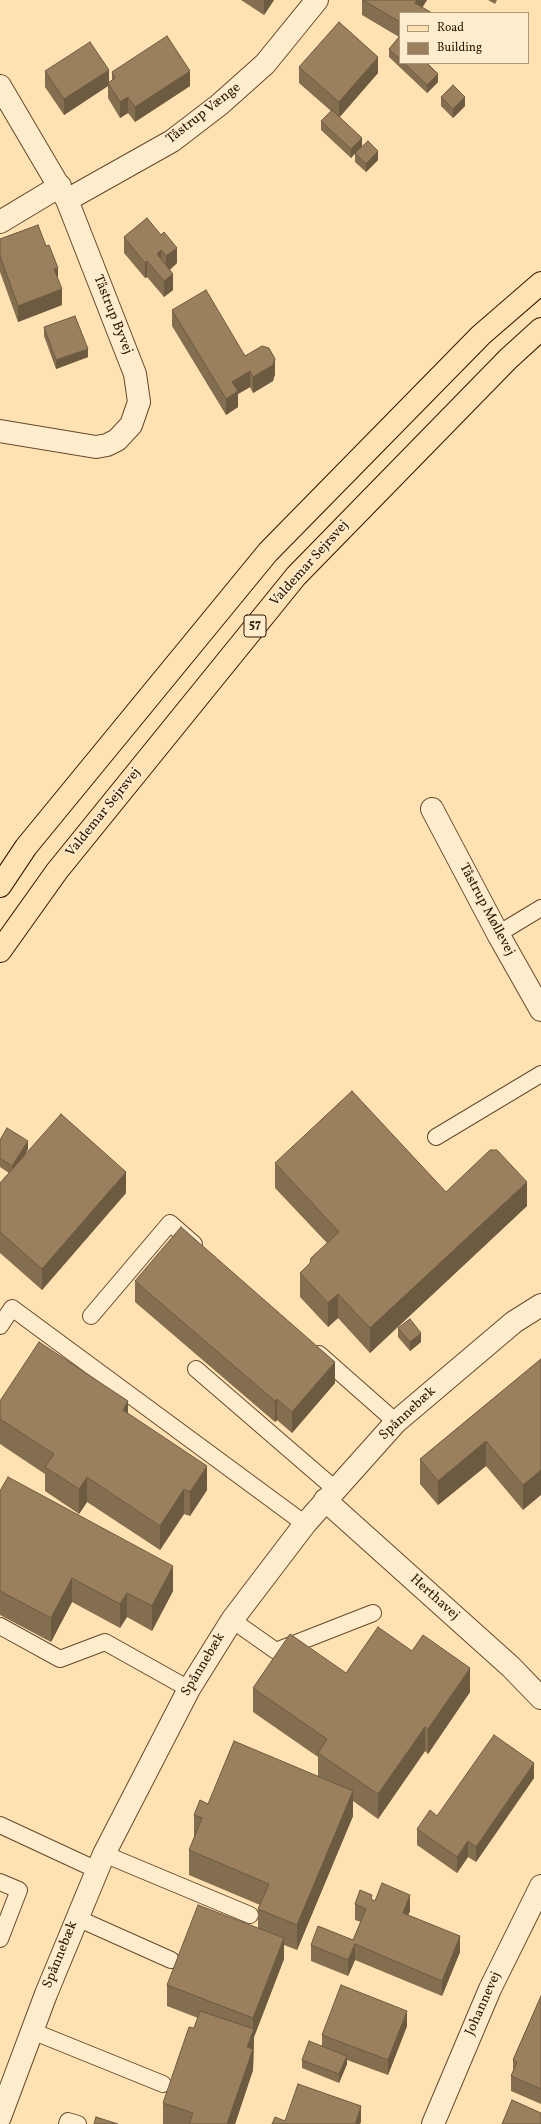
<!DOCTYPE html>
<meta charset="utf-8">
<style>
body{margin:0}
#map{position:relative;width:541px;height:2124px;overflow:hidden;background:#ffe1b2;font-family:Vollkorn,serif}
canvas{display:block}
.legend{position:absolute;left:399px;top:12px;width:130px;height:52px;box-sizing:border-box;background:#ffeccd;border:1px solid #ab977b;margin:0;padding:5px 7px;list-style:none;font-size:12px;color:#2d1700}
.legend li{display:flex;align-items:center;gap:8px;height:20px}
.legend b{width:20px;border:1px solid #ab977b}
</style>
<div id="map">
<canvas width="541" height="2124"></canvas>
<ul class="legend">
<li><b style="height:5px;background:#ffe1b2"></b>Road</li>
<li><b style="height:11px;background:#9a805d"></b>Building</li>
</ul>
</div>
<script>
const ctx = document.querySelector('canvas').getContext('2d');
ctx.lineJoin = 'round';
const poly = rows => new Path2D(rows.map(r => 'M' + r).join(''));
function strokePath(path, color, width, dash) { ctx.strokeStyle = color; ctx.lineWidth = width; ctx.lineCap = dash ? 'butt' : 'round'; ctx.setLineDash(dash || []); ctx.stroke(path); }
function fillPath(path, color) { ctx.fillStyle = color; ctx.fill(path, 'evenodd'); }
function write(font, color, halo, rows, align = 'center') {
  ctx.font = font + ' Vollkorn,serif'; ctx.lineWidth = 3.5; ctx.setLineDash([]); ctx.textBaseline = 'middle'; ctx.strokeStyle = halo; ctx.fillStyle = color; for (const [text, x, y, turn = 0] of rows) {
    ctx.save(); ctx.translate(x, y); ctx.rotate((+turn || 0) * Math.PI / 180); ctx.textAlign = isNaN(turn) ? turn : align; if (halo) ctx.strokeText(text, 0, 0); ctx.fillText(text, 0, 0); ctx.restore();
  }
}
const service = poly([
 [498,934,541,908],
 [436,1137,541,1074],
 [91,1316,170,1223,194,1244],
 [0,1326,12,1308,305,1524],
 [319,1354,396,1422],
 [196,1369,335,1489],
 [232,1620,276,1651,373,1613],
 [0,1626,60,1659,105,1642,189,1689],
 [0,1825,97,1870],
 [104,1854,250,1915],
 [0,1882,19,1890,0,1939],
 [77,1918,171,1960],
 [32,2031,163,2084],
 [67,2124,68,2121,78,2124]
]);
const minor = poly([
 [0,86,67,200,135,374,139,402,131,425,117,440,107,445,96,447,0,431],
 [67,200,172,141,219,105,265,64,317,0],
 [0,222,60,186],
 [432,809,498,934,541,1010],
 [325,1500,511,1667,541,1698],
 [0,2117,46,1994,104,1854,189,1689,232,1620,305,1524,396,1422,514,1322,541,1305],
 [433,2124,490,1989,541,1886]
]);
const primary = poly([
 [0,886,26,847,268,552,481,335,541,283],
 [0,951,57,871,296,576,508,359,541,329]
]);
strokePath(service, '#624a2c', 18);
strokePath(minor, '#624a2c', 24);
strokePath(primary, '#2d1700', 24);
strokePath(service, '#ffeccd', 16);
strokePath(minor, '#ffeccd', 22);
strokePath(primary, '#ffe1b2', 22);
fillPath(poly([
 [241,0,274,0,264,15],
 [362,0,427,0,422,7,400,13,400,63,427,63,438,82,427,93,389,57,389,49,399,37,362,15],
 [488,0,497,0,495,4],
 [299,67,378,73,339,117,362,146,378,160,366,172,355,162,355,153,351,158,321,130,321,121,331,111,299,83],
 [45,71,109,82,112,80,112,72,190,86,135,122,128,113,120,118,108,98,108,86,64,115,45,87],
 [441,97,465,106,453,118,441,106],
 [147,218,177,263,170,270,173,290,164,297,147,277,145,278,124,253,124,237],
 [0,239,58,278,62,305,18,322,0,272],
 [172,310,275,374,273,381,253,393,250,387,238,394,238,407,226,415,172,326],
 [44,327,88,357,56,369,44,336],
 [0,1140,28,1149,25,1155,126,1193,42,1290,0,1253,0,1183,9,1173,0,1167],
 [275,1163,446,1192,527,1206,370,1353,338,1318,328,1327,300,1297,300,1273,310,1263,327,1243,275,1188],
 [135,1281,335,1383,292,1433,277,1420,275,1422,135,1302],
 [398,1328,421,1342,410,1351,398,1337],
 [541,1359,523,1510,486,1466,438,1505,420,1484,420,1459],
 [0,1401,128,1414,207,1490,190,1516,184,1514,160,1550,87,1502,79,1514,45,1491,45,1474,0,1444],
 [0,1491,173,1591,152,1631,127,1617,120,1628,72,1602,51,1642,0,1615],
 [346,1673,470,1692,428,1754,425,1751,378,1819,353,1801,353,1816,297,1950,284,1945,284,1959,254,2037,253,2070,235,2124,163,2124,163,2103,194,2028,198,2018,167,2006,167,1985,258,1928,258,1909,260,1905,189,1875,189,1850,194,1838,194,1815,208,1804,318,1777,318,1757,253,1712,253,1688],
 [534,1778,476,1862,468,1857,457,1873,417,1845,417,1829,437,1816],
 [372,1900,410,1911,408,1915,460,1952,442,1996,355,1960,348,1976,311,1961,311,1945,353,1940,361,1922,355,1920,355,1904],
 [541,1996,541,2104,511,2091,511,2076,513,2072,513,2060],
 [407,2026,388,2075,347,2060,347,2064,339,2083,302,2068,302,2060,322,2046,322,2035]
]), '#846e50');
fillPath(poly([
 [264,0,274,0,264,15],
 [417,0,427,0,419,13,415,3],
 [378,57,378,73,339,118,339,102],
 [109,70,109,84,108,83,108,86,64,115,64,99],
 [190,71,190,86,135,122,135,107],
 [438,74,438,82,427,93,427,85],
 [128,97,128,113,120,118,120,102],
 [465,97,465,106,453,118,453,109],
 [362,138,362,146,351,158,351,149],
 [378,151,378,160,366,172,366,164],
 [177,248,177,263,166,272,166,256],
 [161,250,161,266,157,254],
 [147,261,147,277,145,278,145,263],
 [58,268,58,283,54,269],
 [173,274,173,290,164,297,164,281],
 [62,289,62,305,18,322,18,306],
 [88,349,88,357,56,369,56,360],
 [275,359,275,374,273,381,253,393,253,377],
 [250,371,250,387,238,394,238,407,226,415,226,399,232,382],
 [28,1141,28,1149,12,1175,12,1166],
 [126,1172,126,1193,42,1290,42,1269],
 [527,1182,527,1206,370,1353,370,1328],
 [338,1294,338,1318,328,1327,328,1303],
 [421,1333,421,1342,410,1351,410,1342],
 [335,1362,335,1383,292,1433,292,1412],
 [277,1399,277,1420,275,1422,275,1401],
 [128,1401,128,1426,123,1410],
 [486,1441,486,1466,438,1505,438,1481],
 [207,1466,207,1490,190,1516,190,1492],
 [541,1470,541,1495,523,1510,523,1485],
 [87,1477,87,1502,79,1514,79,1489],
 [184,1489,184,1514,160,1550,160,1526],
 [173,1566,173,1591,152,1631,152,1606],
 [72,1578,72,1602,51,1642,51,1618],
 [127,1593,127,1617,120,1628,120,1604],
 [470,1668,470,1692,428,1754,428,1729],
 [425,1727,425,1751,378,1819,378,1794],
 [534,1763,534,1778,476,1862,476,1847],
 [353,1791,353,1816,297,1950,297,1925],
 [468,1841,468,1857,457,1873,457,1857],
 [410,1895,410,1911,403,1928,403,1913],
 [460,1936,460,1952,442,1996,442,1981],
 [284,1938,284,1959,254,2037,253,2070,235,2124,227,2124,247,2047,253,2031,253,2018],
 [355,1944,355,1960,348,1976,348,1960],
 [407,2011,407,2026,388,2075,388,2060],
 [347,2056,347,2064,339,2083,339,2074],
 [361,2106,361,2122,360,2124,355,2124]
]), '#6c5a41');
const building = poly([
 [363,0,417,0,415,3,432,13,400,13,400,22,363,0],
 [339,22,378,57,339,102,299,67,339,22],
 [167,36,190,71,135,107,128,97,120,102,108,83,115,78,112,72,167,36],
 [399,37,400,38,400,59,389,49,399,37],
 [90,42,109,70,64,99,45,71,90,42],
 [404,63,427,63,438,74,427,85,404,63],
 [453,85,465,97,453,109,441,97,453,85],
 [332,110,362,138,351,149,321,121,332,110],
 [368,141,378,151,366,164,355,153,368,141],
 [147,218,161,235,164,232,177,248,166,256,161,250,157,254,173,274,164,281,147,261,145,263,124,237,147,218],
 [38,225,46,246,49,245,58,268,54,269,62,289,18,306,0,256,0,239,38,225],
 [206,290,245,356,262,346,269,348,275,359,273,365,253,377,250,371,232,382,238,391,226,399,172,310,206,290],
 [75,316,88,349,56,360,44,327,75,316],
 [352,1091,446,1192,490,1150,497,1150,527,1182,370,1328,338,1294,328,1303,300,1273,310,1263,311,1258,339,1232,275,1163,352,1091],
 [61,1114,126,1172,42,1269,0,1232,0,1183,61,1114],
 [7,1128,28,1141,12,1166,0,1158,0,1140,7,1128],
 [181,1227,335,1362,292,1412,277,1399,275,1401,135,1281,181,1227],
 [410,1319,421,1333,410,1342,398,1328,410,1319],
 [39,1342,128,1401,123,1410,207,1466,190,1492,184,1489,160,1526,87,1477,79,1489,45,1467,54,1454,0,1419,0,1401,39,1342],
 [541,1359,541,1470,523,1485,486,1441,438,1481,420,1459,541,1359],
 [8,1477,173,1566,152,1606,127,1593,120,1604,72,1578,51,1618,0,1591,0,1491,8,1477],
 [378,1627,412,1651,423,1635,470,1668,428,1729,425,1727,378,1794,318,1753,327,1739,253,1688,290,1634,346,1673,378,1627],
 [494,1735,534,1763,476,1847,468,1841,457,1857,417,1829,430,1810,437,1816,494,1735],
 [234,1741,353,1791,297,1925,258,1909,269,1884,189,1850,202,1818,194,1815,200,1800,208,1804,234,1741],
 [382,1883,410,1895,403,1913,460,1936,442,1981,355,1944,348,1960,311,1945,318,1926,353,1940,366,1909,355,1904,360,1890,372,1895,371,1899,375,1901,382,1883],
 [198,1905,284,1938,253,2018,167,1985,198,1905],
 [341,1985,407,2011,388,2060,322,2035,341,1985],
 [541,1996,541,2089,511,2076,517,2062,513,2060,541,1996],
 [200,2011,254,2029,247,2047,253,2049,227,2124,189,2124,193,2113,163,2103,189,2027,194,2028,200,2011],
 [309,2041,347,2056,339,2074,302,2060,309,2041],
 [298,2084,361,2106,355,2124,272,2124,275,2117,285,2121,298,2084],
 [512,2100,541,2113,541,2124,502,2124,512,2100],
 [96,2117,118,2124,94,2124,96,2117]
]);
fillPath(building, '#9a805d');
strokePath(building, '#6c5a41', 1);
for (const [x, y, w] of [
 [255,626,22]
]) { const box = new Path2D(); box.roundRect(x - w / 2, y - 11, w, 22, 3); ctx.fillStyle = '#ffeccd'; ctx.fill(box); strokePath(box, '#2d1700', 1); }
write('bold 13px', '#2d1700', null, [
 ["57",255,626]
]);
write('14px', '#2d1700', '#ffeccd', [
 ["Tåstrup Vænge",204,114,-38],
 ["Tåstrup Byvej",112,315,68],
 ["Valdemar Sejrsvej",310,564,-48],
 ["Valdemar Sejrsvej",104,813,-51],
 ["Tåstrup Møllevej",486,910,62],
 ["Spånnebæk",408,1414,-43],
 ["Herthavej",434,1598,42],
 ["Spånnebæk",204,1665,-59],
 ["Spånnebæk",61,1955,-68],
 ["Johannevej",484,2004,-66]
]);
</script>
